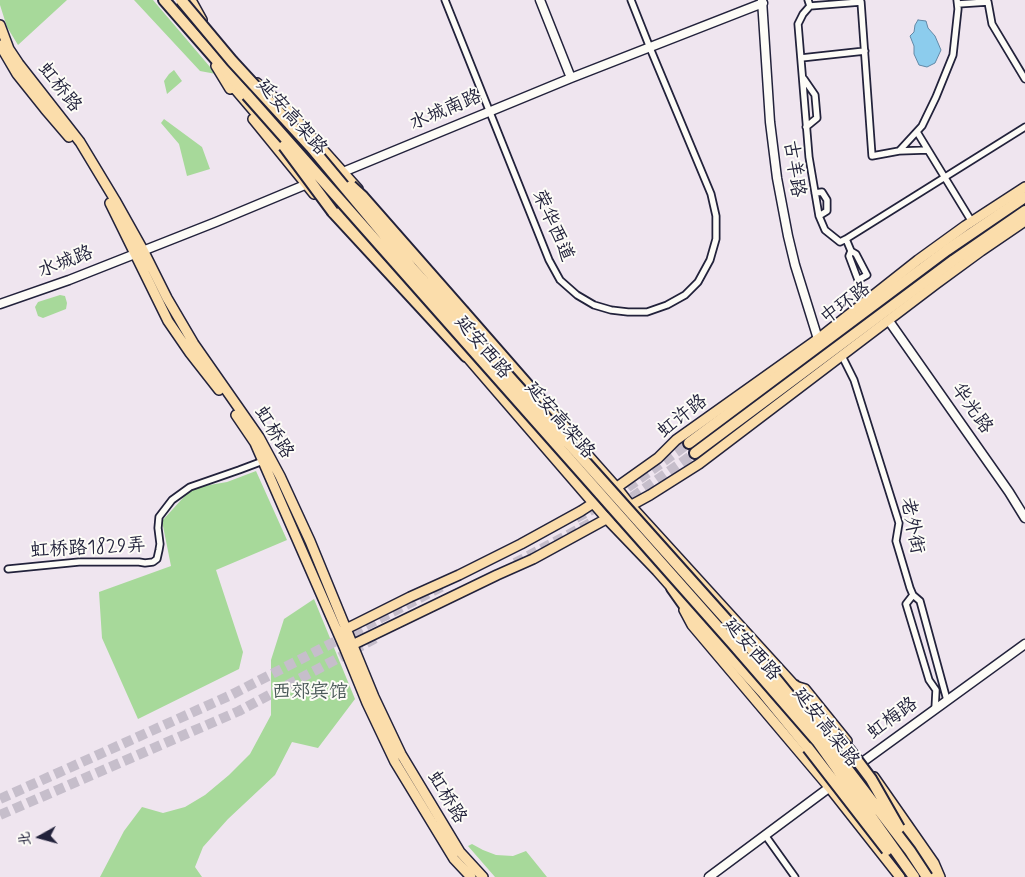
<!DOCTYPE html>
<meta charset="utf-8">
<style>
body{margin:0}
#map{position:relative;width:1025px;height:877px;overflow:hidden;background:#efe5ef;font-family:Mynerve,"LXGW WenKai TC",sans-serif}
canvas{display:block}
.north{position:absolute;left:15px;top:812px;width:50px;height:50px;-webkit-text-stroke:4px #fdfcf7;paint-order:stroke;rotate:263deg;font-size:14px;font-weight:700;line-height:20px;text-align:center;color:#22223b}
.north::after{content:'';display:block;margin:auto;width:18px;height:22px;background:#22223b;clip-path:polygon(50% 0,100% 100%,50% 72%,0 100%)}
</style>
<div id="map">
<canvas width="1025" height="877"></canvas>
<div class="north">北</div>
</div>
<script>
const ctx = document.querySelector('canvas').getContext('2d');
ctx.lineJoin = 'round';
function fillPath(path, color) { ctx.fillStyle = color; ctx.fill(path, 'evenodd'); }
const poly = rows => new Path2D(rows.map(r => 'M' + r).join(''));
function strokePath(path, color, width, dash) { ctx.strokeStyle = color; ctx.lineWidth = width; ctx.lineCap = dash ? 'butt' : 'round'; ctx.setLineDash(dash || []); ctx.stroke(path); }
function write(font, color, halo, rows, align = 'center') {
  ctx.font = font + ' Mynerve,"LXGW WenKai TC",sans-serif'; ctx.lineWidth = 4; ctx.setLineDash([]); ctx.textBaseline = 'middle'; ctx.strokeStyle = halo; ctx.fillStyle = color; for (const [text, x, y, turn = 0] of rows) {
    ctx.save(); ctx.translate(x, y); ctx.rotate((+turn || 0) * Math.PI / 180); ctx.textAlign = isNaN(turn) ? turn : align; if (halo) ctx.strokeText(text, 0, 0); ctx.fillText(text, 0, 0); ctx.restore();
  }
}
fillPath(poly([
 [0,0,67,0,18,45,7,27,0,5],
 [134,0,153,0,216,74,200,71],
 [174,70,182,81,167,94,164,81,169,74],
 [164,119,202,147,210,169,187,176,179,144,161,123],
 [60,295,65,296,67,303,66,309,43,318,38,316,35,307,38,302],
 [256,471,287,540,216,570,243,652,239,669,138,719,102,638,99,592,171,566,162,521,192,488,227,482],
 [314,599,355,699,318,748,292,742,275,775,228,819,203,847,195,867,202,877,100,877,124,831,142,807,163,813,185,807,205,795,229,775,250,754,271,715,271,660,284,619],
 [472,844,483,850,496,855,513,856,526,851,547,877,495,877,468,846]
]), '#a7d99a');
const water = poly([
 [918,20,926,21,928,28,935,36,941,50,935,63,927,67,919,65,914,54,914,46,910,36,914,32,915,25,918,20]
]);
fillPath(water, '#8ccced');
strokePath(water, '#6288a6', 1);
strokePath(poly([
 [620,506,695,453],
 [576,518,609,501,689,443],
 [515,563,594,521],
 [0,799,231,695,443,586],
 [0,815,239,711,376,638]
]), '#c6becb', 10, [10, 5]);
const street = poly([
 [445,0,549,260,560,280,577,295,594,305,611,310,628,312,647,312,667,305,685,295,698,282,710,260,716,239,716,216,711,194,650,48,631,0],
 [808,0,810,6,861,2,872,156,899,151,922,126,936,97,953,55,958,9,957,0],
 [958,4,988,2,992,24,1025,79],
 [810,6,803,14,798,24,809,157,819,216,825,230,840,242,846,239,1025,127],
 [801,58,865,51],
 [804,79,815,95,817,118,806,127],
 [917,132,972,222],
 [899,151,928,150],
 [815,193,822,192,827,200,827,211,819,216],
 [846,239,851,251,849,256,858,280,867,275,856,254,851,251],
 [842,356,854,380,899,523,896,541,910,588,913,595,920,601,947,700],
 [8,569,79,562,139,562,145,563,153,562,157,559,159,550,160,544,158,528,159,517,172,500,190,487,239,470,263,461],
 [913,595,906,604,929,680,936,690,935,709],
 [765,835,795,877]
]);
const secondary = poly([
 [540,0,571,78],
 [762,0,770,122,777,178,788,236,795,265,818,339],
 [0,304,69,280,216,222,324,177,332,174,343,172,571,78,763,3],
 [889,321,950,408,1009,492,1025,518],
 [857,766,1025,644],
 [709,877,834,784]
]);
const primary = poly([
 [191,0,202,20],
 [0,25,9,49,19,64,80,142,115,200,143,250,167,298,194,344,259,437,280,476,310,541,374,697,401,754,460,852,483,877],
 [0,45,17,74,45,109,69,137],
 [216,66,230,89],
 [230,83,288,151],
 [257,83,284,106,358,189],
 [253,119,314,194],
 [321,189,372,247],
 [110,203,168,321,190,353,219,390],
 [462,351,607,519,657,571,672,588,685,600,712,630],
 [236,415,255,443,345,649,367,703,395,762,454,859,471,877],
 [570,435,617,488,631,506,795,686,799,692],
 [613,490,658,458,676,440,818,339,918,260,965,226,1025,187],
 [684,610,692,625,829,787,900,877],
 [342,631,410,597,459,575,521,544,581,511,598,500],
 [348,647,497,575,533,559,650,495,699,464,936,284,981,251,1025,221],
 [795,686,805,689,847,741],
 [793,722,826,760],
 [826,734,855,767,875,794],
 [874,777,934,863,940,877],
 [895,823,934,877]
]);
const highway = poly([
 [164,0,247,95],
 [333,212,466,356],
 [464,312,575,439],
 [689,443,947,250,1025,197],
 [695,453,954,260,1025,211],
 [672,588,689,612,764,694,808,748],
 [795,686,817,714]
]);
strokePath(street, '#22223b', 9);
strokePath(secondary, '#22223b', 11);
strokePath(primary, '#22223b', 12);
strokePath(highway, '#22223b', 14);
strokePath(street, '#fdfcf7', 5.5);
strokePath(secondary, '#fdfcf7', 8);
strokePath(primary, '#fbddab', 9);
strokePath(highway, '#fbddab', 10);
const highwayBridge = poly([
 [181,0,232,61,311,147,411,267,740,635,823,737,910,851,927,877],
 [247,95,733,644,818,742,914,877],
 [284,146,333,212],
 [351,186,363,197,464,312],
 [817,714,850,751,871,779,899,828],
 [808,748,887,850]
]);
strokePath(highwayBridge, '#22223b', 14, []);
strokePath(highwayBridge, '#fbddab', 10);
write('19px', '#22223b', '#fdfcf7', [
 ["虹桥路",59,88,52],
 ["水城南路",446,111,-23],
 ["延安高架路",291,118,48],
 ["古羊路",793,169,82],
 ["荣华西道",552,226,66],
 ["水城路",66,263,-21],
 ["中环路",846,304,-37],
 ["延安西路",482,348,50],
 ["华光路",971,409,55],
 ["虹许路",683,417,-38],
 ["延安高架路",559,421,49],
 ["虹桥路",273,433,59],
 ["老外街",911,526,79],
 ["虹桥路1829弄",88,549,-3],
 ["延安西路",751,650,49],
 ["虹梅路",893,719,-36],
 ["延安高架路",825,728,52],
 ["虹桥路",446,798,59]
]);
write('19px', '#4a5958', '#fdfcf7', [
 ["西郊宾馆",310,693]
]);
</script>
